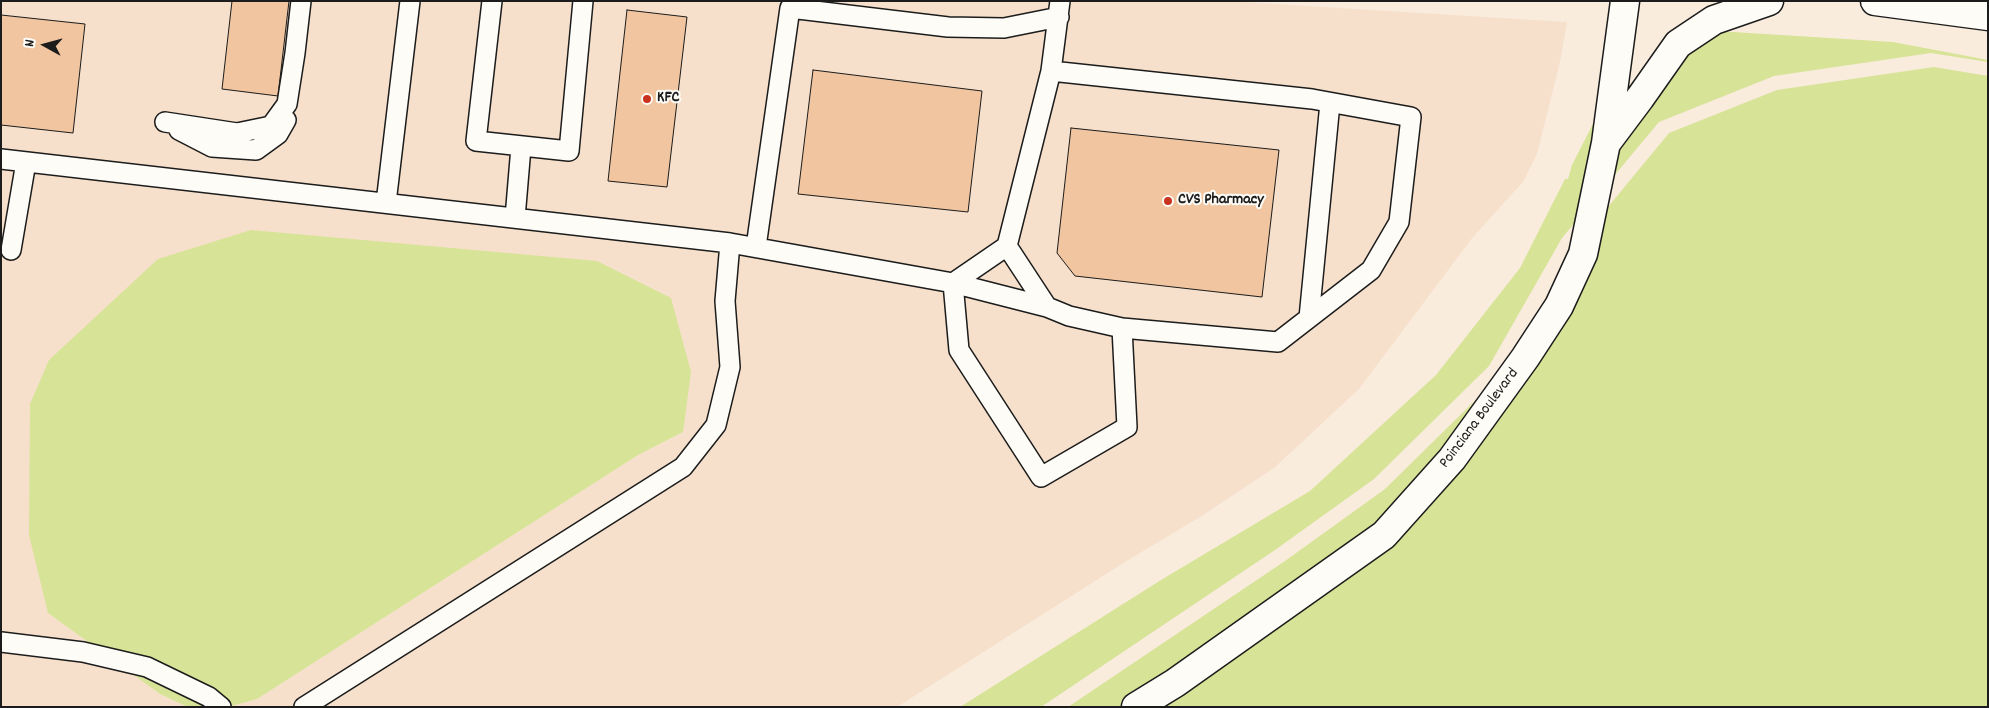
<!DOCTYPE html>
<style>
body{margin:0}
#map{position:relative;width:1989px;height:708px;overflow:hidden;background:#f9ecdd;font-family:Dekko,sans-serif}
canvas{display:block}
.frame{position:absolute;inset:0;border:2px solid #1c1c1c;pointer-events:none}
.north{position:absolute;left:20px;top:20px;width:50px;height:50px;-webkit-text-stroke:4px #fdfcf7;paint-order:stroke;rotate:277deg;font-size:14px;font-weight:700;line-height:20px;text-align:center;color:#1c1c1c}
.north::after{content:'';display:block;margin:auto;width:18px;height:22px;background:#1c1c1c;clip-path:polygon(50% 0,100% 100%,50% 72%,0 100%)}
</style>
<div id="map">
<canvas width="1989" height="708"></canvas>
<div class="frame"></div>
<div class="north">N</div>
</div>
<script>
const ctx = document.querySelector('canvas').getContext('2d');
ctx.lineJoin = 'round';
function fillPath(path, color) { ctx.fillStyle = color; ctx.fill(path, 'evenodd'); }
const poly = rows => new Path2D(rows.map(r => 'M' + r).join(''));
function strokePath(path, color, width, dash) { ctx.strokeStyle = color; ctx.lineWidth = width; ctx.lineCap = dash ? 'butt' : 'round'; ctx.setLineDash(dash || []); ctx.stroke(path); }
function write(font, color, halo, rows, align = 'center') {
  ctx.font = font + ' Dekko,sans-serif'; ctx.lineWidth = 4; ctx.setLineDash([]); ctx.textBaseline = 'middle'; ctx.strokeStyle = halo; ctx.fillStyle = color; for (const [text, x, y, turn = 0] of rows) {
    ctx.save(); ctx.translate(x, y); ctx.rotate((+turn || 0) * Math.PI / 180); ctx.textAlign = isNaN(turn) ? turn : align; if (halo) ctx.strokeText(text, 0, 0); ctx.fillText(text, 0, 0); ctx.restore();
  }
}
fillPath(poly([
 [1,1,1226,1,1567,22,1560,62,1537,154,1523,182,1473,237,1359,389,1274,468,1200,517,1125,562,897,707,228,707,257,699,638,455,683,432,48,613,160,694,188,707,1,707]
]), '#f6e0cb');
fillPath(poly([
 [1717,31,1893,42,1988,60,1988,62,1931,53,1774,76,1659,122,1562,238,1489,366,1374,479,1275,550,1041,707,960,707,1161,580,1310,491,1436,375,1520,268,1565,179,1568,179,1572,165,1599,112],
 [1934,67,1988,76,1988,707,1068,707,1285,561,1385,489,1502,374,1575,247,1669,133,1777,90],
 [251,230,597,261,671,298,691,372,683,432,638,455,257,699,228,707,188,707,160,694,48,613,29,535,30,404,49,360,158,259]
]), '#d7e396');
const building = poly([
 [232,1,289,1,278,96,222,89,232,1],
 [627,10,687,17,667,187,608,181,627,10],
 [1,15,85,24,73,133,1,125,1,15],
 [813,70,982,91,968,212,798,194,813,70],
 [1071,128,1279,150,1262,297,1075,276,1057,253,1071,128]
]);
fillPath(building, '#f0c5a0');
strokePath(building, '#1c1c1c', 1);
const service = poly([
 [492,1,476,141,569,151,583,1],
 [165,122,237,133,271,126,287,104,295,53,301,1],
 [179,130,212,147,256,150,278,134,286,120],
 [1,159,730,243,953,283,959,350,1041,477,1127,427,1122,328],
 [386,203,410,1],
 [515,218,521,147],
 [1007,246,1047,307,1069,316,1122,328,1278,342,1371,270,1399,222,1411,117,1312,99,1051,71],
 [756,247,790,8,948,27,1004,28,1059,17],
 [11,250,26,162],
 [1047,307,953,283,1007,246,1051,71,1060,1],
 [1309,318,1330,103],
 [1,642,83,652,147,667,209,697,221,707],
 [304,707,683,467,716,425,730,367,725,301,730,243]
]);
const primary = poly([
 [1875,1,1988,16],
 [1607,142,1640,98,1678,44,1714,20,1769,1],
 [1136,707,1175,683,1384,535,1452,459,1525,358,1559,306,1583,254,1606,143,1625,1]
]);
strokePath(service, '#1c1c1c', 22);
strokePath(primary, '#1c1c1c', 31);
strokePath(service, '#fdfcf7', 19);
strokePath(primary, '#fdfcf7', 28);
for (const [x, y, r, color] of [
 [647,99,5,"#c8321e"],
 [1168,201,5,"#c8321e"]
]) { const dot = new Path2D(); dot.arc(x, y, r, 0, 2 * Math.PI); ctx.fillStyle = color; ctx.fill(dot); strokePath(dot, '#fdfcf7', 2); }
write('bold 16px', '#1c1c1c', '#fdfcf7', [
 ["KFC",657,99],
 ["CVS Pharmacy",1178,201]
], 'left');
write('16px', '#1c1c1c', '#fdfcf7', [
 ["Poinciana Boulevard",1480,419,-53]
]);
</script>
